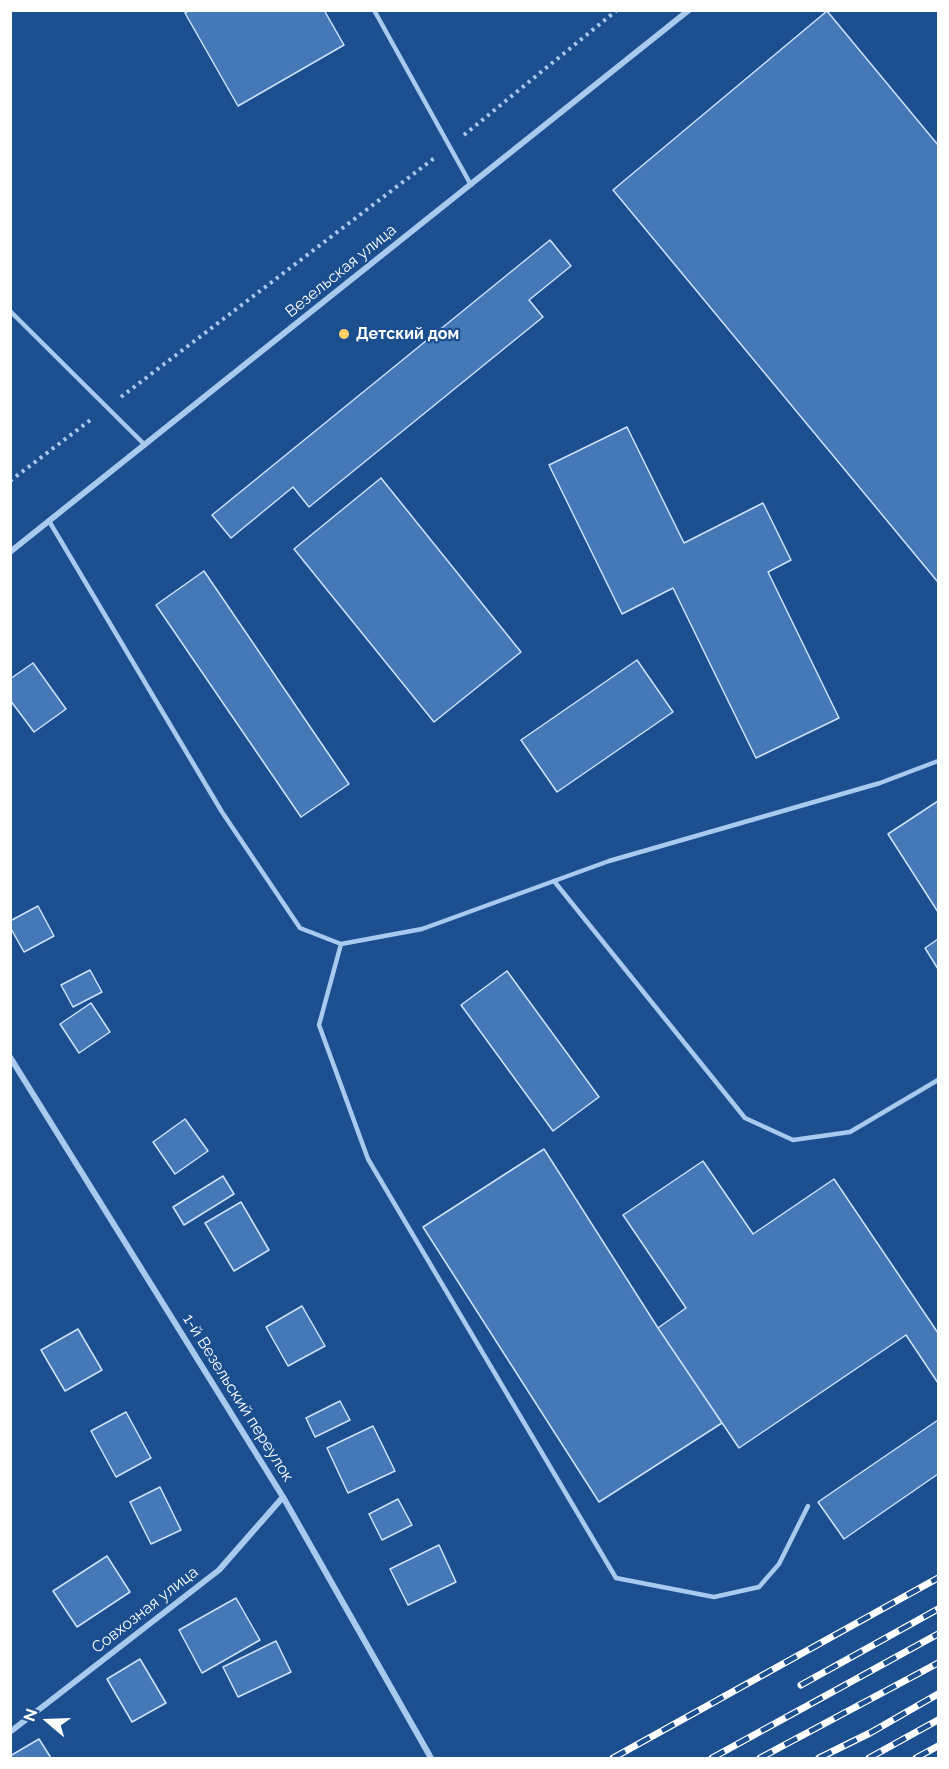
<!DOCTYPE html>
<meta charset="utf-8">
<style>
body{margin:0}
#map{position:relative;width:949px;height:1769px;overflow:hidden;background:#1b4f8f;font-family:Raleway,sans-serif}
canvas{display:block}
.frame{position:absolute;inset:0;border:12px solid #fff;pointer-events:none}
.north{position:absolute;left:18px;top:1691px;width:60px;height:60px;-webkit-text-stroke:4px #1b4f8f;paint-order:stroke;rotate:289deg;font-size:16px;font-weight:700;line-height:24px;text-align:center;color:#fff}
.north::after{content:'';display:block;margin:auto;width:21px;height:27px;background:#fff;clip-path:polygon(50% 0,100% 100%,50% 72%,0 100%)}
</style>
<div id="map">
<canvas width="949" height="1769"></canvas>
<div class="frame"></div>
<div class="north">N</div>
</div>
<script>
const ctx = document.querySelector('canvas').getContext('2d');
ctx.lineJoin = 'round';
function fillPath(path, color) { ctx.fillStyle = color; ctx.fill(path, 'evenodd'); }
const poly = rows => new Path2D(rows.map(r => 'M' + r).join(''));
function strokePath(path, color, width, dash) { ctx.strokeStyle = color; ctx.lineWidth = width; ctx.lineCap = dash ? 'butt' : 'round'; ctx.setLineDash(dash || []); ctx.stroke(path); }
function write(font, color, halo, rows, align = 'center') {
  ctx.font = font + ' Raleway,sans-serif'; ctx.lineWidth = 4.5; ctx.setLineDash([]); ctx.textBaseline = 'middle'; ctx.strokeStyle = halo; ctx.fillStyle = color; for (const [text, x, y, turn = 0] of rows) {
    ctx.save(); ctx.translate(x, y); ctx.rotate((+turn || 0) * Math.PI / 180); ctx.textAlign = isNaN(turn) ? turn : align; if (halo) ctx.strokeText(text, 0, 0); ctx.fillText(text, 0, 0); ctx.restore();
  }
}
const building = poly([
 [190,10,324,10,344,45,238,106,185,13,190,10],
 [827,11,938,145,938,580,937,581,613,190,827,11],
 [550,240,571,266,529,300,543,317,309,507,293,487,231,538,212,515,550,240],
 [627,427,684,543,763,503,791,560,768,572,839,718,756,758,673,588,622,614,549,465,627,427],
 [381,478,521,652,434,722,294,549,381,478],
 [204,571,349,784,301,817,156,605,204,571],
 [637,660,673,712,557,792,521,740,637,660],
 [33,663,66,709,34,732,10,700,10,679,33,663],
 [938,801,938,912,888,834,938,801],
 [38,906,54,936,24,952,10,927,10,921,38,906],
 [938,939,938,969,925,948,938,939],
 [90,970,102,992,73,1007,61,985,90,970],
 [507,971,599,1097,553,1131,461,1005,507,971],
 [91,1003,110,1032,79,1053,60,1024,91,1003],
 [185,1119,208,1151,175,1174,153,1142,185,1119],
 [544,1149,658,1328,722,1423,599,1502,423,1227,544,1149],
 [703,1161,753,1234,834,1179,938,1333,938,1383,906,1335,739,1448,658,1328,686,1308,623,1215,703,1161],
 [223,1176,234,1194,184,1225,173,1207,223,1176],
 [241,1202,269,1250,234,1271,205,1223,241,1202],
 [302,1306,325,1346,288,1366,266,1327,302,1306],
 [78,1329,102,1370,65,1391,41,1350,78,1329],
 [340,1401,350,1420,315,1437,306,1418,340,1401],
 [126,1412,151,1458,116,1477,91,1431,126,1412],
 [938,1420,938,1474,844,1539,818,1502,938,1420],
 [373,1426,395,1471,348,1493,327,1448,373,1426],
 [160,1487,181,1530,151,1544,130,1502,160,1487],
 [398,1499,412,1525,382,1540,369,1514,398,1499],
 [439,1545,456,1582,408,1605,390,1569,439,1545],
 [107,1556,130,1592,77,1627,53,1591,107,1556],
 [236,1598,260,1640,202,1673,179,1630,236,1598],
 [276,1641,291,1672,238,1697,223,1667,276,1641],
 [140,1659,166,1703,132,1722,107,1679,140,1659],
 [39,1739,51,1758,11,1758,10,1756,39,1739]
]);
fillPath(building, '#4478b7');
strokePath(building, '#cfe3fa', 1.5);
strokePath(poly([
 [464,135,617,10],
 [121,397,437,156],
 [10,481,93,418]
]), '#a9c9ee', 4, [3, 4.5]);
strokePath(poly([
 [374,10,471,185],
 [10,311,145,445],
 [49,521,222,812,300,928,341,944,422,929,609,861,880,783,938,761],
 [554,881,745,1118,793,1140,850,1132,938,1080],
 [341,944,319,1025,368,1159,616,1578,714,1597,759,1587,779,1564,808,1506]
]), '#a9c9ee', 4.5);
strokePath(poly([
 [10,552,689,10],
 [10,1057,283,1497,431,1758],
 [10,1732,219,1570,283,1497]
]), '#a9c9ee', 6);
const rail = poly([
 [801,1685,938,1609],
 [613,1758,938,1578],
 [712,1758,938,1634],
 [760,1758,938,1663],
 [819,1758,870,1733,938,1694],
 [869,1758,938,1720],
 [916,1758,938,1746]
]);
strokePath(rail, '#fff', 7);
strokePath(rail, '#1b4f8f', 4.5, [14]);
for (const [x, y, r, color] of [
 [344,334,6,"#ffd166"]
]) { const dot = new Path2D(); dot.arc(x, y, r, 0, 2 * Math.PI); ctx.fillStyle = color; ctx.fill(dot); strokePath(dot, '#1b4f8f', 2); }
write('16px', '#fff', '#1b4f8f', [
 ["Везельская улица",341,271,-39],
 ["1-й Везельский переулок",238,1398,58],
 ["Совхозная улица",145,1610,-38]
]);
write('bold 16px', '#fff', '#1b4f8f', [
 ["Детский дом",356,334]
], 'left');
</script>
